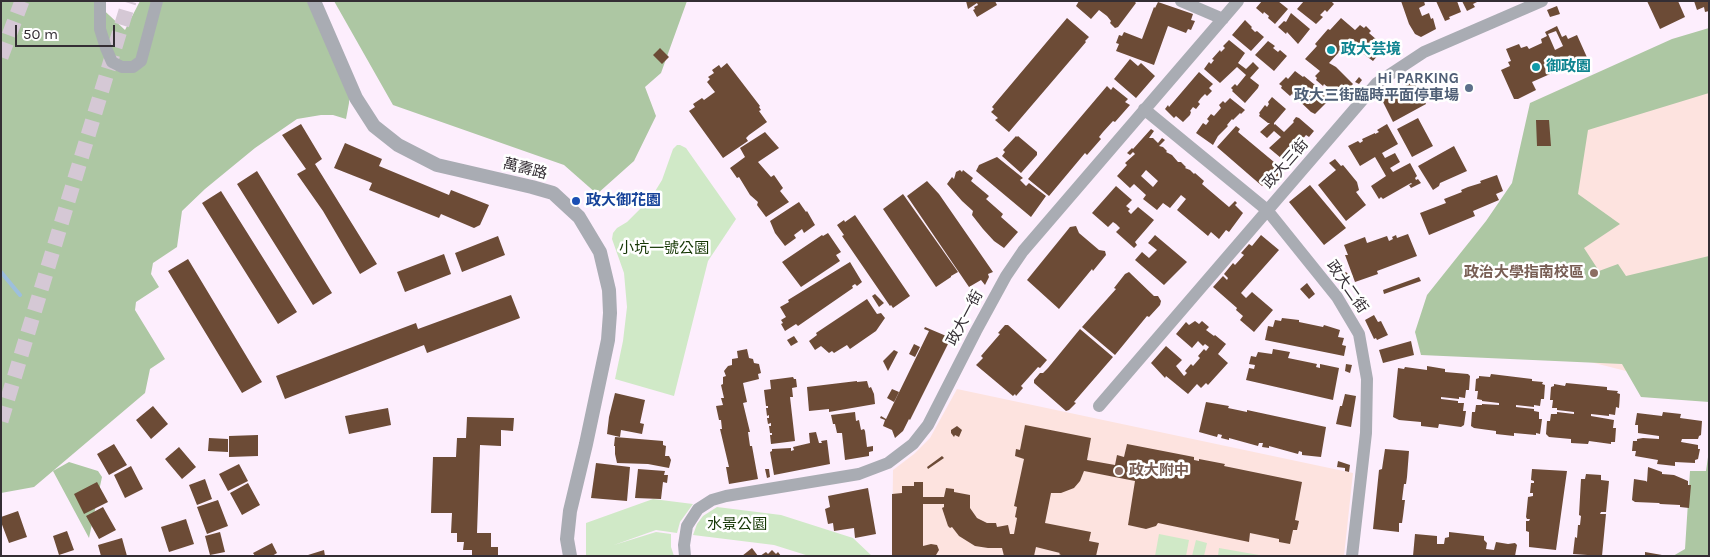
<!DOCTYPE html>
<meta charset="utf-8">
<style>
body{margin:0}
#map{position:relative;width:1710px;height:557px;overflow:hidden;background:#fdeefd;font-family:Karla,sans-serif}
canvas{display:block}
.frame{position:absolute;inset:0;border:2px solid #342e34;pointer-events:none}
.scale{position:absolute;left:15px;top:25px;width:100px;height:22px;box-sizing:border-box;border:2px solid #342e34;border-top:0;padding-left:6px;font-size:15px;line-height:18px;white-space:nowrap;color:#342e34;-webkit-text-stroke:4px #fff;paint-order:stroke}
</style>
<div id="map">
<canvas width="1710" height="557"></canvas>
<div class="frame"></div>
<div class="scale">50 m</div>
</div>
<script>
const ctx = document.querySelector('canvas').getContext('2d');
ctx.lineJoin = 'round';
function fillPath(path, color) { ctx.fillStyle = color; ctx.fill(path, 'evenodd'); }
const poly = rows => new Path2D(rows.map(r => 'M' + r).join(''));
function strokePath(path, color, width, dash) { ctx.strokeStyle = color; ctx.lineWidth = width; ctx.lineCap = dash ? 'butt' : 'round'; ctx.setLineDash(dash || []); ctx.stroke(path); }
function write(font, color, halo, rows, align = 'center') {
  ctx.font = font + ' Karla,"Noto Sans TC",sans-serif'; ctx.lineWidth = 5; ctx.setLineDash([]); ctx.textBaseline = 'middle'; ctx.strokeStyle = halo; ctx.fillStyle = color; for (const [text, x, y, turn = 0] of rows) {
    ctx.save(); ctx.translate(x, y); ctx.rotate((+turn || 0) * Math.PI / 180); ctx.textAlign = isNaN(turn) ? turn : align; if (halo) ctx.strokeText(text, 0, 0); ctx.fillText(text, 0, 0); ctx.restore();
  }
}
fillPath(poly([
 [1709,57,1709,392,1440,324,1578,119],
 [957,389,1353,473,1344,556,892,556,893,470,914,454,930,438]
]), '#fde3df');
fillPath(poly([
 [677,145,680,145,686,148,736,219,708,261,674,396,615,379,623,341,627,307,624,273,612,239,613,233,617,228,627,222,642,207,654,193,662,180,673,149],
 [653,499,693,504,680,522,677,533,656,530,614,545,656,532,671,534,671,547,674,556,586,556,586,523],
 [717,507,781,515,853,538,872,556,809,556,774,545,693,535,697,524,703,516],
 [1159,534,1189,540,1186,556,1155,556],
 [1196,540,1207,543,1204,556,1192,556],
 [1219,548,1259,555,1259,556,1218,556]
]), '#d0e9c7');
fillPath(poly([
 [1,1,94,1,125,30,140,1,307,1,322,29,349,94,349,103,346,119,333,115,321,115,297,119,255,148,205,189,182,211,177,247,153,263,151,274,159,287,136,302,135,310,165,359,150,369,145,393,34,487,1,493],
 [334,1,687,1,661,73,645,87,656,116,634,161,597,194,564,165,393,105],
 [1709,28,1709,93,1588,130,1578,194,1620,224,1584,248,1599,271,1618,264,1626,276,1709,256,1709,402,1641,397,1622,364,1421,355,1415,332,1427,295,1486,221,1512,183,1530,103,1672,39],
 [1709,450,1709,556,1673,556,1685,549,1690,471,1706,471],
 [69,462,98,471,102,477,89,538,53,471]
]), '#adc7a3');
strokePath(poly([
 [1,272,20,295]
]), '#9dbfdd', 4);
fillPath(poly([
 [966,1,995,1,997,5,977,17,973,10,975,9,974,7,978,5,977,3,968,9],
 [1079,1,1134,1,1136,3,1118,27,1115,28,1110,23,1111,21,1107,16,1099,10,1091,19,1076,6],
 [1262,1,1278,1,1288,9,1275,24,1268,18,1269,16,1264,12,1263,14,1256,8],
 [1304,1,1331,1,1334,4,1327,12,1325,10,1320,15,1323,17,1316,24,1297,9],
 [1401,1,1424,1,1425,5,1419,8,1422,16,1429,13,1431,19,1433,18,1436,29,1421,37,1415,34,1409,24],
 [1436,1,1457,1,1461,12,1449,17,1450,19,1445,21],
 [1462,1,1479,1,1473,4,1475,7,1467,11],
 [1647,1,1678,1,1685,17,1660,29],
 [1694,1,1709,1,1709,11,1705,12,1704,7,1697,10],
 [1158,2,1193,14,1191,20,1195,21,1191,30,1188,29,1186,33,1168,26,1154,65,1116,51,1119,44,1116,43,1119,35,1122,36,1124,32,1142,39,1154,7,1155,8],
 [1557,6,1560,14,1550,17,1547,10],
 [1291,13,1310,29,1298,44,1287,32,1286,34,1278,27,1284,21,1286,22],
 [1067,18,1089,37,1085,41,1086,42,1009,132,995,120,998,118,991,112,994,109,992,107],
 [1341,18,1355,30,1360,25,1364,28,1366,26,1371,31,1369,33,1385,47,1373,61,1354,47,1355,46,1349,41,1329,63,1336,67,1353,84,1340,98,1324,84,1323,86,1316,80,1317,78,1315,76,1320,71,1305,59,1317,46,1315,44,1328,29,1330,30],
 [1245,20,1252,27,1251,28,1255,32,1257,31,1264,37,1251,51,1232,35],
 [1557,26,1562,37,1566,35,1568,39,1577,35,1590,64,1586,68,1569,74,1566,67,1532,82,1536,90,1518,99,1514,99,1501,70,1510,66,1508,62,1511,61,1506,49,1519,44,1521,48,1527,46,1529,49,1542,43,1541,39,1547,36,1545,32],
 [1556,31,1563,46,1555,50,1548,34],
 [1229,40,1245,53,1238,63,1246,69,1253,62,1259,68,1250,78,1259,85,1258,88,1245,103,1232,91,1233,90,1231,88,1235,84,1237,86,1246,75,1237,67,1220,83,1204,69,1209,62,1211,64,1214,60,1212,59,1220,50,1221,52,1225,48,1223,46],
 [1268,41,1275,46,1273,48,1278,52,1280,50,1287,56,1274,71,1255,55],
 [660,48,669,57,662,64,653,55],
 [1130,59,1138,66,1141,63,1155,76,1136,98,1114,79],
 [727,63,760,106,759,107,761,110,759,111,767,122,749,135,746,138,748,141,723,158,689,111,695,107,693,104,702,98,704,100,715,92,707,82,710,79,708,77,714,73,712,70,719,65,721,68],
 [1295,71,1303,77,1304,76,1331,98,1315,114,1311,112,1292,94,1290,96,1281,88,1282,86,1279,84,1286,77,1288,79],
 [1199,72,1213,84,1209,88,1212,91,1207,96,1205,94,1201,98,1198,102,1200,104,1196,109,1193,107,1190,111,1191,112,1190,115,1183,122,1176,116,1174,118,1165,109,1168,105,1169,107],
 [1359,77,1362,80,1359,84,1355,82],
 [1413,81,1426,104,1393,122,1381,98,1399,90],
 [1107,86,1111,90,1113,87,1128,99,1125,102,1130,105,1115,122,1113,121,1103,132,1099,137,1101,139,1087,155,1085,153,1049,196,1028,179],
 [1272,97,1286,109,1274,123,1274,125,1275,124,1284,132,1294,122,1293,121,1296,117,1299,118,1314,131,1309,137,1306,135,1302,140,1304,142,1296,152,1293,150,1290,154,1292,156,1287,163,1269,148,1281,137,1274,131,1267,138,1260,132,1270,123,1268,123,1259,116,1260,114,1259,113,1265,105,1267,107,1269,104,1268,102],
 [1230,98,1245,110,1241,114,1240,113,1233,120,1232,119,1227,125,1228,126,1218,136,1213,145,1196,133,1203,123,1206,125,1209,121,1207,119,1211,114,1214,116,1221,108,1219,105,1223,101,1225,103],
 [1418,118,1433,146,1412,157,1397,129],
 [1536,120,1549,120,1551,146,1537,146],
 [301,124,322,159,315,164,377,264,360,274,323,211,297,174,306,169,282,135],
 [1387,124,1398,144,1382,153,1385,158,1395,153,1400,162,1390,168,1393,172,1410,163,1417,176,1415,178,1416,180,1418,179,1421,183,1411,188,1409,185,1412,184,1411,183,1383,199,1381,197,1379,199,1371,186,1386,176,1375,157,1360,166,1348,146,1358,141,1360,143,1363,141,1362,139,1375,133,1375,134,1379,132,1377,130],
 [1236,126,1240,129,1238,132,1280,167,1278,169,1282,171,1275,179,1272,176,1262,186,1217,147],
 [1151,129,1154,131,1149,138,1153,138,1158,143,1162,138,1165,140,1159,146,1163,147,1167,151,1166,152,1172,155,1178,162,1181,162,1186,167,1185,168,1190,170,1194,174,1195,173,1204,181,1202,184,1229,207,1235,201,1237,203,1235,205,1243,213,1229,232,1226,230,1219,239,1211,232,1208,236,1177,210,1186,199,1181,195,1170,208,1163,203,1157,210,1143,199,1146,195,1134,184,1130,188,1117,176,1127,165,1125,163,1135,154,1133,152,1130,155,1127,153,1132,148,1133,149],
 [1146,170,1158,181,1153,187,1141,176],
 [765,132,779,148,758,162,771,177,774,175,783,188,780,191,789,202,766,217,757,205,758,202,750,195,739,177,737,178,730,168,745,157,740,148],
 [1016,136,1017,137,1018,136,1037,152,1037,155,1021,173,1002,156,1005,152,1003,150],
 [345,143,382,159,379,166,449,195,451,190,489,205,480,225,474,228,441,214,439,218,369,190,372,183,334,168],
 [1454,146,1467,171,1440,183,1439,186,1433,190,1418,166],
 [997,157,1023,178,1020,180,1026,186,1029,183,1046,196,1031,217,976,171,979,165],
 [1335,159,1341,166,1343,165,1357,182,1359,190,1356,192,1366,205,1346,221,1318,185,1336,170,1329,163],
 [960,170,962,172,963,170,973,178,971,181,989,196,986,199,1003,214,1001,217,1018,232,1004,248,994,241,983,229,972,215,973,211,962,201,947,184,952,177,954,179,956,172],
 [257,171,332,293,313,305,237,184],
 [1497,175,1503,191,1496,194,1499,200,1473,211,1475,216,1429,235,1420,213,1446,203,1444,199,1462,192,1461,190,1468,187,1481,183,1480,181],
 [927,181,939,194,993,272,988,274,989,277,985,285,981,280,969,287,907,196],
 [1310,185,1346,228,1324,245,1289,202],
 [1116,186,1132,200,1126,206,1130,209,1128,211,1131,214,1138,207,1154,220,1135,242,1137,245,1134,248,1116,232,1120,228,1116,224,1113,222,1108,227,1092,213],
 [221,191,297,312,278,324,202,203],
 [903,194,958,272,951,276,951,275,951,277,936,287,883,209],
 [799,202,806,212,807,211,815,225,804,233,802,229,794,235,796,238,785,246,775,233,770,221],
 [855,215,910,296,893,308,891,305,890,306,842,236,844,235,837,225,844,220,845,222],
 [1076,226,1079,233,1099,250,1105,251,1106,255,1093,271,1092,269,1059,309,1027,280,1066,232,1070,227],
 [828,233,841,252,836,255,840,261,801,287,782,262,822,235,823,236],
 [1408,234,1417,256,1377,271,1378,274,1355,282,1345,255,1348,255,1344,245,1365,237,1367,243,1387,236,1389,241,1393,239,1392,237,1396,235,1397,238],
 [1155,235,1187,262,1164,285,1135,260,1142,252,1149,258,1157,250,1148,243],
 [1261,235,1279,250,1241,293,1246,298,1252,292,1273,310,1254,332,1240,320,1243,316,1236,310,1237,308,1213,287,1223,276,1227,280,1228,278,1224,274,1233,263,1235,265,1244,255,1241,253,1249,244,1252,246],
 [498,236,505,255,462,272,455,253],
 [444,254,451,274,405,292,397,272],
 [188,259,262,382,242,393,168,271],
 [850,262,862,282,857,286,855,284,852,286,853,288,798,326,796,324,785,331,781,324,783,323,781,320,786,317,780,307,789,302,788,300],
 [1129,272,1154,296,1158,296,1161,301,1160,305,1149,317,1147,316,1115,355,1082,327,1116,289,1114,288,1125,274],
 [1346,272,1349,275,1344,280,1341,276],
 [1419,277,1421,281,1384,294,1383,290],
 [1307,283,1315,294,1309,299,1300,289],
 [875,294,884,303,879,307,872,296],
 [511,295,520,318,427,353,424,345,285,399,276,376,416,323,418,329],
 [867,299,877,314,881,313,885,318,876,331,850,349,847,345,834,353,832,351,829,353,821,346,815,350,809,341,817,335,816,333],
 [1374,315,1378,322,1381,321,1388,335,1377,340,1376,338,1374,339,1365,320],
 [1282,318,1299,320,1299,322,1323,327,1324,325,1340,330,1338,337,1344,338,1342,345,1346,346,1344,356,1265,340,1268,326,1273,327,1275,320,1281,321],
 [1195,321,1199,324,1202,321,1209,327,1206,330,1214,336,1215,335,1226,344,1218,354,1228,363,1208,385,1206,383,1201,388,1197,384,1188,394,1166,376,1165,378,1151,363,1166,346,1182,360,1176,366,1184,376,1187,373,1185,371,1191,364,1193,366,1200,358,1198,356,1204,349,1206,351,1209,347,1205,344,1203,346,1198,341,1192,348,1176,334,1186,322,1189,325],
 [1005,325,1008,325,1047,360,1040,368,1038,367,1021,386,1023,388,1016,396,1015,394,1013,396,976,365,983,358,981,356,1000,334,998,333],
 [925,327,951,338,910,420,909,419,903,431,895,438,892,430,883,426,885,420,880,418,881,416,886,419,929,331,924,329],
 [1080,329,1113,357,1074,402,1076,403,1069,410,1066,411,1034,383,1034,380,1040,373,1043,373,1048,368],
 [794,336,798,342,791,346,787,340],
 [1411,341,1414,355,1383,363,1379,350],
 [914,344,920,347,915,357,909,354],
 [747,349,749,358,753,359,754,363,759,364,761,373,758,374,759,379,743,383,747,402,743,403,750,432,748,432,750,446,752,446,758,479,729,484,726,467,729,467,720,429,722,429,721,420,719,420,716,406,723,405,721,398,724,398,721,385,723,384,723,377,726,376,724,371,728,366,732,365,732,359,738,358,737,351],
 [1273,349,1290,352,1288,358,1317,364,1316,367,1320,368,1320,364,1339,368,1333,400,1246,380,1249,368,1254,369,1255,365,1249,364,1251,356,1256,357,1258,352,1272,354],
 [894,350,898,352,888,371,883,361],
 [1346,364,1352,365,1350,373,1345,371],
 [1427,366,1445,369,1445,372,1468,374,1470,376,1469,390,1466,390,1465,398,1459,397,1459,399,1441,397,1441,399,1458,401,1458,403,1464,403,1463,411,1466,411,1464,425,1461,427,1439,424,1438,428,1421,426,1421,422,1399,420,1393,417,1398,368,1404,369,1405,367,1427,370],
 [1491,374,1532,379,1532,381,1543,382,1542,384,1545,385,1544,399,1541,399,1540,406,1534,405,1534,407,1516,405,1516,407,1534,409,1534,411,1539,412,1539,419,1542,419,1540,434,1536,433,1536,435,1514,433,1514,436,1496,434,1496,431,1474,428,1471,426,1472,412,1475,412,1476,405,1482,405,1482,404,1499,405,1499,403,1482,401,1482,400,1477,399,1478,391,1475,391,1476,379,1479,378,1479,376,1490,377],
 [793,377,794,379,796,379,797,387,792,388,793,397,790,397,795,441,771,444,770,435,772,435,772,433,770,433,769,426,771,426,771,423,768,424,767,418,769,418,769,415,767,416,766,408,768,408,768,406,766,406,764,390,771,389,770,380],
 [857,381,857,382,867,381,869,388,871,387,874,394,875,404,829,412,829,409,809,411,807,387],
 [1566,383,1607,387,1607,390,1618,391,1617,393,1620,394,1619,408,1616,407,1615,415,1609,414,1609,416,1591,414,1591,416,1614,420,1613,428,1616,428,1615,442,1611,442,1611,444,1589,441,1588,444,1571,443,1571,439,1549,437,1546,434,1547,421,1550,421,1551,414,1557,414,1557,412,1574,414,1574,412,1557,410,1557,408,1552,408,1553,400,1550,400,1551,387,1554,386,1554,384,1565,386],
 [892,389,899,392,894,402,887,398],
 [615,393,645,400,640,423,644,424,642,434,621,430,620,437,607,434,609,417],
 [1345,394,1356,396,1351,427,1336,424,1340,406,1342,406],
 [1206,402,1229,406,1228,408,1247,412,1247,410,1326,427,1321,457,1302,455,1302,452,1299,451,1298,454,1269,446,1269,448,1262,447,1263,443,1259,443,1258,446,1229,438,1229,440,1221,438,1222,435,1218,434,1217,437,1199,432],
 [153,406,168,424,151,439,136,420],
 [388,408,391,425,349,434,345,416],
 [855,412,856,421,859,420,861,430,864,429,865,431,867,447,873,446,873,451,869,452,869,456,845,460,842,433,837,433,835,424,833,424,831,415],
 [1663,412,1681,414,1680,418,1702,421,1701,435,1699,436,1698,439,1682,439,1681,442,1698,445,1698,449,1700,449,1698,459,1695,460,1695,463,1675,462,1675,466,1657,464,1658,460,1635,456,1636,451,1632,451,1633,441,1637,441,1637,439,1643,438,1659,439,1659,436,1638,433,1638,425,1635,425,1637,413,1662,416],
 [467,417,514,418,513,431,501,430,501,446,480,445,477,533,491,533,491,547,498,547,498,556,472,556,472,550,463,550,464,542,457,542,457,533,451,533,452,513,431,513,433,457,456,457,457,438,466,438],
 [1025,425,1091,438,1087,460,1115,465,1117,455,1124,457,1127,444,1194,457,1194,460,1199,461,1199,459,1225,464,1224,466,1302,482,1295,520,1299,521,1297,530,1293,530,1290,544,1279,542,1279,539,1250,533,1249,542,1158,523,1156,526,1146,529,1128,525,1135,481,1084,471,1080,481,1074,488,1061,493,1051,493,1045,523,1091,532,1089,541,1099,543,1096,556,1063,556,1059,554,1060,553,1036,547,1034,556,1004,556,1002,548,988,548,975,546,959,536,952,527,950,528,948,526,942,508,944,507,944,504,923,504,923,546,931,544,937,545,939,550,936,555,892,555,892,494,902,493,902,486,914,486,914,482,923,482,923,497,944,497,946,488,954,489,954,492,970,495,970,508,977,518,987,523,996,523,997,527,1008,525,1010,534,1014,534,1017,518,1015,517,1017,507,1014,506,1024,459,1015,456,1016,449,1020,450],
 [957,426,962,430,959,437,955,435,954,437,951,433,951,430],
 [816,432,819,443,822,443,821,441,827,440,830,464,774,475,770,452,772,451,772,449,791,448,791,451,794,450,793,447,810,443,809,433],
 [258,435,258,456,229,457,229,436],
 [615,437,663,441,663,445,666,446,665,456,669,456,671,460,669,468,648,464,617,463,615,454,615,446,614,446],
 [209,438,228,439,228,452,208,451],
 [114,444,127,465,109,475,97,454],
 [179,447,196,467,182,479,165,459],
 [1385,449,1409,451,1407,477,1406,484,1404,484,1402,500,1405,500,1403,516,1402,523,1399,523,1399,532,1373,529,1379,470,1382,469],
 [942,456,944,458,928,469,927,467],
 [1338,461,1350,465,1349,472,1345,471,1345,468,1337,467],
 [596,463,630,467,627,501,591,498],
 [239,464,248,481,228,491,219,474],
 [131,466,143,489,125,498,114,475],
 [1648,467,1662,472,1662,474,1674,475,1688,481,1688,485,1691,485,1689,508,1680,507,1680,505,1660,504,1659,503,1635,502,1632,500,1634,479,1646,481,1647,482],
 [638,469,665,471,664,475,668,475,667,483,663,482,661,499,635,498],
 [765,469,769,469,770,477,767,478],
 [1532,469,1567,471,1556,550,1529,547,1529,532,1526,531,1526,521,1529,521,1530,519,1527,519,1526,517,1528,497,1533,496,1533,493,1530,493,1531,483,1534,483,1534,481,1531,480],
 [1586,474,1601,475,1601,480,1609,481,1606,512,1601,512,1600,514,1606,514,1602,556,1573,554,1575,537,1577,538,1578,525,1580,525,1581,516,1579,515,1581,479,1585,479],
 [205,479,212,499,197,505,189,485],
 [97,482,108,502,84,514,74,494],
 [248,483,260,505,242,515,230,493],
 [868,488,876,534,855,538,854,528,834,531,833,523,828,524,825,509,830,507,828,496],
 [218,500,228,526,207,534,197,507],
 [103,507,116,530,99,539,86,516],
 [18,511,27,537,9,543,1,522,1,517],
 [186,519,194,544,169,552,161,527],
 [67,531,74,550,59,555,53,536],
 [220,532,225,552,210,555,205,536],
 [1449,532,1484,536,1484,540,1487,543,1486,549,1494,550,1496,542,1508,544,1515,543,1517,545,1515,556,1413,556,1415,534,1437,536,1437,544,1444,544,1445,538,1449,537],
 [122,538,127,556,101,556,98,545],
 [272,543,277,553,272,556,255,556,253,553],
 [752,548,758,556,742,556],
 [324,550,325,556,308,556,308,555],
 [772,550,776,554,778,552,781,556,760,556,766,552,768,554],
 [1645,552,1662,555,1662,556,1645,556]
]), '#6c4b36');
strokePath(poly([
 [1,57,22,1],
 [1,421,129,1]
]), '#d5c8d5', 15, [15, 8]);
strokePath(poly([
 [100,1,100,29,106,48,112,62,122,67,133,67,141,61,157,1],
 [1181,1,1223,19],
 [1144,109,1267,210,1337,297,1359,334,1367,379,1366,433,1352,556],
 [1099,406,1377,83,1424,52,1542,1],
 [685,556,684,545,687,526,698,509,712,500,726,496,859,474,888,463,913,444,928,425,976,331,1006,276,1023,251,1238,1]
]), '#a9acb3', 12);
strokePath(poly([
 [314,1,356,98,374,126,398,145,437,165,532,187,553,193,579,217,600,252,609,290,610,313,608,340,586,444,570,511,567,539,570,556]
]), '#a9acb3', 14);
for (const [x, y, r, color] of [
 [1331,50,5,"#0f9aa8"],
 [1536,67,5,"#0f9aa8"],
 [1469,88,5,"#5c6f8a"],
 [576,201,5,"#1a4fb4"],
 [1594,273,5,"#8d6e63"],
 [1119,471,5,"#8d6e63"]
]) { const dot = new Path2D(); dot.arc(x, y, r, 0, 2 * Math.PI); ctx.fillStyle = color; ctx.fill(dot); strokePath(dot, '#fff', 2); }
write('bold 15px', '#0d838f', '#fff', [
 ["政大芸境",1341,50],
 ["御政園",1546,67]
], 'left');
write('bold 15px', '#4e5e75', '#fff', [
 ["Hi PARKING",1459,79],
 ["政大三街臨時平面停車場",1459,96]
], 'right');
write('15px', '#342e34', '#fff', [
 ["政大三街",1286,164,-49],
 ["萬壽路",525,169,14],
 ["政大二街",1347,287,55],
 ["政大一街",965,318,-62]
]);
write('bold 15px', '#164399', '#fff', [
 ["政大御花園",586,201]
], 'left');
write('15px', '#153704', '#fff', [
 ["小坑一號公園",664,249],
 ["水景公園",737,525]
]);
write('bold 15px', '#785e54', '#fff', [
 ["政治大學指南校區",1584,273],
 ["政大附中",1129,471,"left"]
], 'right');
</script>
